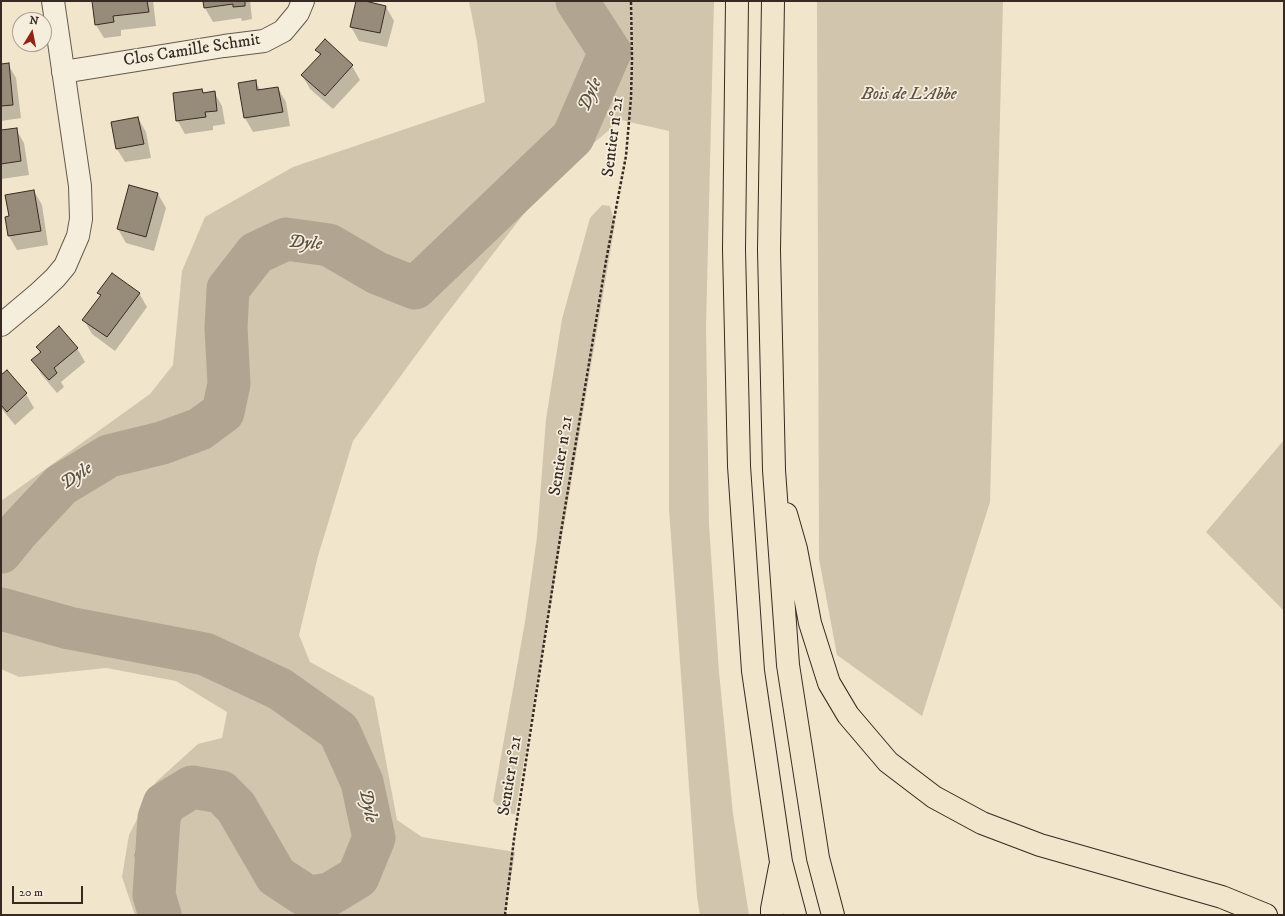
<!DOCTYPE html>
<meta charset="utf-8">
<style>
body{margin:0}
#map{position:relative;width:1285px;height:916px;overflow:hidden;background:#f1e5cb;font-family:"IM FELL DW Pica",serif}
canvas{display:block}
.frame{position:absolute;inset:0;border:2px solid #362a23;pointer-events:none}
.north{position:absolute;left:12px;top:12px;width:40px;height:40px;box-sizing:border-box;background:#f6eedd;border:1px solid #a9a093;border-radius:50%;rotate:10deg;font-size:11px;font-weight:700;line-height:16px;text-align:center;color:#362a23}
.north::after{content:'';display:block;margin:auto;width:14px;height:18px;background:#8f2418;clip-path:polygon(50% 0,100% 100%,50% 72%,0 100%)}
.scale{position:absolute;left:12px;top:886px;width:71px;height:18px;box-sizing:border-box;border:2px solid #362a23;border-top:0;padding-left:5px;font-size:12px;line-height:14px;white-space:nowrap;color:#362a23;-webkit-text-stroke:3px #f6eedd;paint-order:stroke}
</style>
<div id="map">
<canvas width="1285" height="916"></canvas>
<div class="frame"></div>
<div class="north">N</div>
<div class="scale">20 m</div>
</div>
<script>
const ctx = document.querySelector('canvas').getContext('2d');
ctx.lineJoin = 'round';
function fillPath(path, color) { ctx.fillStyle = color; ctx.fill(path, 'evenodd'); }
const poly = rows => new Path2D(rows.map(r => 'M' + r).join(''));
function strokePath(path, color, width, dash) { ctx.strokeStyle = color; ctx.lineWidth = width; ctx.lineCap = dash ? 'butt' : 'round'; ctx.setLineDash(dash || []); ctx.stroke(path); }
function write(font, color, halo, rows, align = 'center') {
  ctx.font = font + ' "IM FELL DW Pica",serif'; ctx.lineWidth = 3.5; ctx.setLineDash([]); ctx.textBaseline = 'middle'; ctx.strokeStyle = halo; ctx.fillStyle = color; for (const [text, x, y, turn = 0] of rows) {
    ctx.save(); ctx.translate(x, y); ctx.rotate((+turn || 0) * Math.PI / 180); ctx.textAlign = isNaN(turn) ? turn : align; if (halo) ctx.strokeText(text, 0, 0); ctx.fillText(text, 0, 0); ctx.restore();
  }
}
fillPath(poly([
 [469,1,714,1,706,326,709,525,719,672,733,814,749,915,700,915,697,897,669,509,669,131,621,120,550,180,438,325,353,441,318,556,299,635,310,662,374,697,397,820,422,837,515,852,505,915,135,915,122,877,129,835,156,782,198,744,222,738,227,712,176,681,106,668,19,677,1,669,1,501,150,394,173,365,182,271,205,217,293,167,485,102,477,42],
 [817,1,1003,1,990,502,922,716,837,655,819,559],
 [602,205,610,206,615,224,515,814,503,813,493,801,525,622,537,537,546,419,562,319,590,218],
 [1284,440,1284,611,1206,532]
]), '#d1c5ae');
const water = poly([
 [159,819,168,826,163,881,170,915,149,915,141,895,135,855,147,820,159,819]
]);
fillPath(water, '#b1a592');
strokePath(water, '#807466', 1);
fillPath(poly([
 [93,1,153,1,156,26,121,30,121,36,104,38,96,25],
 [204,1,250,1,252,19,242,21,241,18,213,22,205,8],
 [357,1,386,7,394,21,387,47,359,41,351,27],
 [317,50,352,66,360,80,333,109,310,89,302,75,320,56],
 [8,64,16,78,21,118,1,121,1,65],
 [255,81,261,91,278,88,286,102,290,126,253,132,245,118,239,84],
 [202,91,204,94,214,92,222,106,225,124,213,126,213,130,185,134,177,120],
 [138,118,146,132,151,158,125,162,117,149],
 [16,129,24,143,29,175,1,179,1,131],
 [34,191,42,205,48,245,17,250,9,236,6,218,10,217],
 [158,194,166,208,154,251,126,243,118,229],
 [99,293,139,293,147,307,115,351,92,334,84,320,101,297],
 [37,347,77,348,85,362,61,382,64,387,57,393,41,374,33,360,40,353],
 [6,372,26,394,34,408,15,425,1,408,1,376]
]), '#0003');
strokePath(poly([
 [1,552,18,531,61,485,109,456,162,443,200,429,223,412,229,384,226,328,228,289,256,253,286,239,329,245,377,273,415,288,573,137,610,52,577,1],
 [1,609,69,628,205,654,280,689,339,731,362,782,374,838,358,877,330,894,308,897,276,876,236,807,221,792,192,787,164,804,159,818,154,895,160,915]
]), '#b1a592', 43);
const building = poly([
 [92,1,147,1,149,12,113,16,114,22,95,25,92,1],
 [203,1,245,1,245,6,233,7,233,4,204,8,203,1],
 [356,1,365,1,386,6,380,33,350,27,356,1],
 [325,39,353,65,325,96,301,75,321,54,315,50,325,39],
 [9,63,13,105,1,106,1,64,9,63],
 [256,80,257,90,278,87,283,112,244,118,238,83,256,80],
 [202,89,203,93,215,91,217,111,205,112,206,117,176,121,173,93,202,89],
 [138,117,144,144,116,149,111,122,138,117],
 [17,128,21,161,1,164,1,130,17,128],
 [129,185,158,193,146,237,117,229,129,185],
 [34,190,41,231,8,236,5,217,9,216,5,195,34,190],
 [112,273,140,293,107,337,82,320,101,295,97,293,112,273],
 [59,326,78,348,54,368,57,373,49,380,31,360,41,352,36,347,59,326],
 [7,370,27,393,7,412,1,405,1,375,7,370]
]);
fillPath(building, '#978b7a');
strokePath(building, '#362a23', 1);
const street = poly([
 [63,72,224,46,264,41,283,31,298,13,303,1],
 [1,325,38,294,55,278,65,266,78,236,81,219,80,186,53,1]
]);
const highway = poly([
 [737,1,734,249,739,466,753,671,781,862,795,915],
 [773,1,769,250,774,470,788,665,818,858,833,915],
 [786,514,796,549,810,623,829,683,848,715,888,762,934,797,982,823,1040,845,1222,897,1266,915],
 [772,915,772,909,780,867]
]);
strokePath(street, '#65594d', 24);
strokePath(highway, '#362a23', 24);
strokePath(poly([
 [505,915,514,839,561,532,606,261,626,156,631,98,632,59,631,1]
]), '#362a23', 2.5, [3, 2]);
strokePath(street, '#f6eedd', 22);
strokePath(highway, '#f1e5cb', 22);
write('17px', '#362a23', '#f6eedd', [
 ["Clos Camille Schmit",192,51,-9],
 ["Sentier n°21",614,137,-83],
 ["Sentier n°21",562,456,-81],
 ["Sentier n°21",511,776,-81]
]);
write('italic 17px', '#5d5146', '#f6eedd', [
 ["Bois de L'Abbe",909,95]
]);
write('italic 18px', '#5b4f44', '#f6eedd', [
 ["Dyle",591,95,-67],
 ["Dyle",305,244,4],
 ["Dyle",77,477,-34],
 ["Dyle",367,806,78]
]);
</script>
